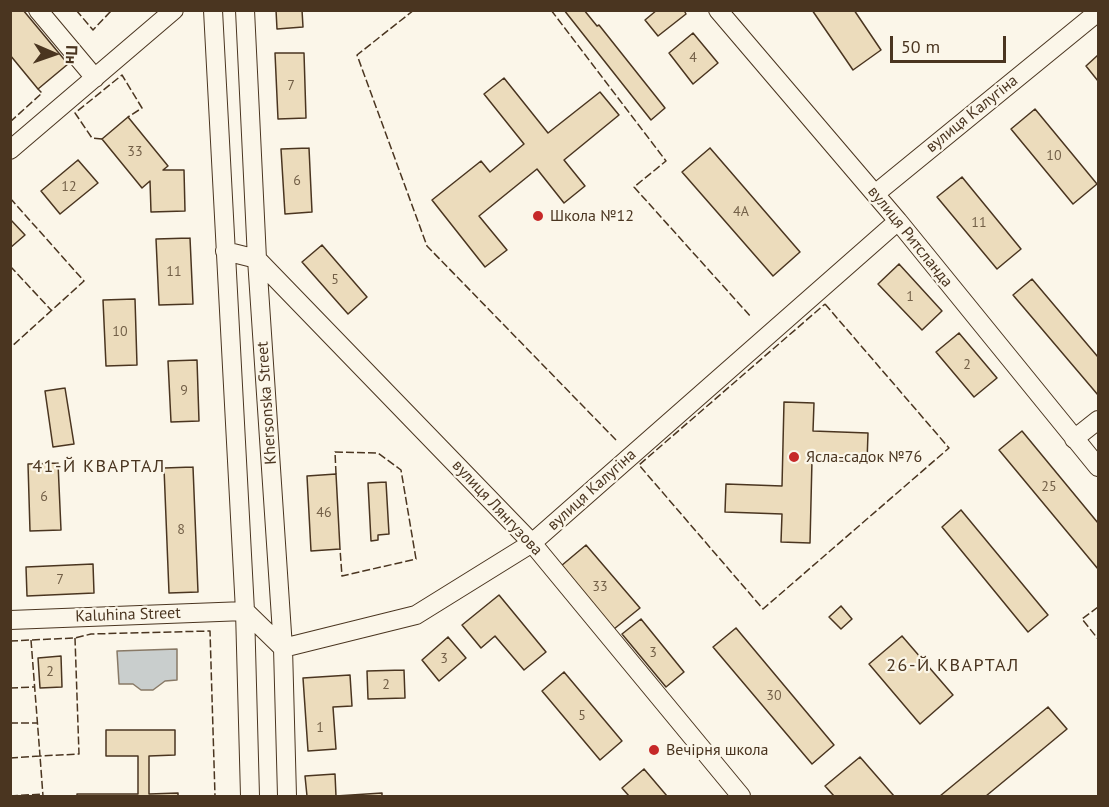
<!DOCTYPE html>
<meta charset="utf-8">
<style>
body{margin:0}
#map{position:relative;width:1109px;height:807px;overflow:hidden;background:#fbf6e9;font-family:"PT Sans",sans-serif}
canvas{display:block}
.frame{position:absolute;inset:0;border:12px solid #4a3520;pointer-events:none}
.north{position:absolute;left:24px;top:24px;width:60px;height:60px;-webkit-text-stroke:4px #fbf6e9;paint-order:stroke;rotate:92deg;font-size:16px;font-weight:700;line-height:24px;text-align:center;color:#4a3520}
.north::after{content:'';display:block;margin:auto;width:21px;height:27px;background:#4a3520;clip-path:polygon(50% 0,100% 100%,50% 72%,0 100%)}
.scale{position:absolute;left:890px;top:36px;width:116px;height:27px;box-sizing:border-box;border:3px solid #4a3520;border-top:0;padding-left:8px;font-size:18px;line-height:21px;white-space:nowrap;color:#4a3520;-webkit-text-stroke:4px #fbf6e9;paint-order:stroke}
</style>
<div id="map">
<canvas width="1109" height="807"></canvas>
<div class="frame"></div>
<div class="north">Пн</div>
<div class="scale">50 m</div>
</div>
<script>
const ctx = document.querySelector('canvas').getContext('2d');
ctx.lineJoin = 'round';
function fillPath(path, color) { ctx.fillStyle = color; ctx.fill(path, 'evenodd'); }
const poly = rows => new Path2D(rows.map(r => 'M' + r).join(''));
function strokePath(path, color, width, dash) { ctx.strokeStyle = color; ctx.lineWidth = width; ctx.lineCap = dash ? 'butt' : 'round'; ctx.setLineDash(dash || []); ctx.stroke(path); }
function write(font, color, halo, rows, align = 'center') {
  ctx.font = font + ' "PT Sans",sans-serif'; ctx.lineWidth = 4.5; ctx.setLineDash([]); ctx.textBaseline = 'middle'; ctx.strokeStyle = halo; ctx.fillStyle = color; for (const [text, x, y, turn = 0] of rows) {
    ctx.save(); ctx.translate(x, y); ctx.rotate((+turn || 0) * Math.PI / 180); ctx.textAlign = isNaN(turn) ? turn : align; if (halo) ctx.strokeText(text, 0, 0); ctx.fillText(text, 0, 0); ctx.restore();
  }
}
const water = poly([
 [177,649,177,680,165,681,153,690,141,690,133,684,119,684,117,651,177,649]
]);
fillPath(water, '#c9cecd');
strokePath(water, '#887966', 1.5);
const building = poly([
 [10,10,23,10,68,64,38,89,10,55,10,10],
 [276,10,302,10,303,27,277,29,276,10],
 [564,10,584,10,597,26,599,25,665,108,651,120,564,10],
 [657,10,684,10,686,14,658,36,645,20,657,10],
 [812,10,854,10,881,50,853,70,812,10],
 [693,33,718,63,693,84,669,53,693,33],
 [275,53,304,53,306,118,278,119,275,53],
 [1098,55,1098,81,1086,66,1098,55],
 [504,78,548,133,600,92,619,115,564,160,585,186,564,203,537,169,479,216,507,250,485,267,432,200,481,161,490,172,524,144,484,94,504,78],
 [1035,109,1097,184,1073,204,1011,129,1035,109],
 [128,117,168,166,163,170,184,170,185,211,151,212,150,181,142,188,102,139,128,117],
 [309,148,312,212,285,214,281,149,309,148],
 [710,148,800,252,773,276,682,172,710,148],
 [78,160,98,183,60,214,41,191,78,160],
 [962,177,1021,249,997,269,937,197,962,177],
 [10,219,25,235,10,248,10,219],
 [190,238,193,304,159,305,156,239,190,238],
 [322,245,367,297,348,314,302,262,322,245],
 [899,264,942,311,922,330,878,284,899,264],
 [1032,279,1098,357,1098,395,1013,295,1032,279],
 [135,299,137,365,106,366,103,300,135,299],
 [959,333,997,378,974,397,936,352,959,333],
 [197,360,199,421,171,422,168,361,197,360],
 [65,388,74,444,53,447,45,391,65,388],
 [784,402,814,403,813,431,868,433,867,462,812,460,810,543,781,542,782,514,725,512,726,484,782,486,784,402],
 [1022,431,1098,523,1098,569,999,450,1022,431],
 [58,463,61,530,30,531,28,464,58,463],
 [193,467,198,592,169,593,164,468,193,467],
 [336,474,340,549,311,551,307,476,336,474],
 [386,482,389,534,378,535,378,540,371,541,368,483,386,482],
 [961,510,1048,615,1028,632,942,527,961,510],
 [586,545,640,608,614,629,561,566,586,545],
 [93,564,94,593,27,596,26,567,93,564],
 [499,595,546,652,524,670,495,636,481,648,462,625,499,595],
 [841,606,852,619,841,629,829,617,841,606],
 [641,619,684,672,666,687,622,634,641,619],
 [736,628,834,745,812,764,713,647,736,628],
 [902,636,953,695,920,724,869,664,902,636],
 [448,637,466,658,439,681,422,660,448,637],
 [61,656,62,687,40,688,38,658,61,656],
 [404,670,405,698,368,699,367,671,404,670],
 [564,672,622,741,600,760,542,691,564,672],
 [350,675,352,706,333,707,336,749,308,751,303,678,350,675],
 [1048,707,1067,729,986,796,940,796,1048,707],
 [106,730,175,730,175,755,149,756,149,794,178,793,178,796,77,796,77,794,138,794,138,756,106,756,106,730],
 [860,757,894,796,834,796,825,786,860,757],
 [644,769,667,796,629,796,622,788,644,769],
 [335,774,336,796,382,793,382,796,307,796,305,776,335,774]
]);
fillPath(building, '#ecdcbc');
strokePath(building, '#4a3520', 1.5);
const minor = poly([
 [38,10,95,78],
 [213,10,245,611,250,796],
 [245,10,257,259,283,648,287,796],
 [718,10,898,221,1098,467],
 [10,150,174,10],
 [875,194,1093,16,1098,14],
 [225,251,257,259,532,543,741,796],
 [1074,439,1098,420],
 [10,620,245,611,283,648,416,615,532,543,898,221]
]);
strokePath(minor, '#4a3520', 20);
strokePath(minor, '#fbf6e9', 18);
strokePath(poly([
 [76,10,93,30,112,10],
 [414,10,357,55,427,246,616,440],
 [551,10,666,161,634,187,751,317],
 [10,122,42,93,38,89],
 [102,139,92,138,75,113,122,75,142,108,128,117],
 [10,198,84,281,10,348],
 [10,266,52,311],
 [825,304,949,448,763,609,639,465,825,304],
 [336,474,335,452,378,453,401,470,416,559,342,576,340,549],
 [1098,607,1082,619,1098,639],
 [31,640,40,756,79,754,75,638],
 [10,641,75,638,91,634,210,631,215,796],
 [10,688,35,687],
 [10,723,37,723],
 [10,758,40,756,43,796],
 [10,796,43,794]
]), '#4a3520', 1.5, [8, 3]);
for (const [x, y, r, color] of [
 [538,216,6,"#c62828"],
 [794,457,6,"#c62828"],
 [654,750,6,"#c62828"]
]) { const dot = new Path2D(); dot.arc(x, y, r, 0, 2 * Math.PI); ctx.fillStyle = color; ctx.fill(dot); strokePath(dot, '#fbf6e9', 2); }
write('14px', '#725f47', null, [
 ["4",693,58],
 ["7",291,86],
 ["33",135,152],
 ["10",1054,156],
 ["6",297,181],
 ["12",69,187],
 ["4А",741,212],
 ["11",979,223],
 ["11",174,272],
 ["5",335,280],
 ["1",910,297],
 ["10",120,332],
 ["2",967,365],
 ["9",184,391],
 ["25",1049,487],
 ["6",44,497],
 ["46",324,513],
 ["8",181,530],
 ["7",60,580],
 ["33",600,587],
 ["3",653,653],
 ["3",444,659],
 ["2",50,672],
 ["2",386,685],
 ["30",774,696],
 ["5",582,716],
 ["1",320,728]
]);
write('16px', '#4a3520', '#fbf6e9', [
 ["вулиця Калугіна",972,114,-39],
 ["вулиця Ритсланда",910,237,51],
 ["Khersonska Street",267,403,-94],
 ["вулиця Калугіна",592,490,-42],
 ["вулиця Лянгузова",497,508,47],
 ["Kaluhina Street",128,615,-2]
]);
write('16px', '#4a3520', '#fbf6e9', [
 ["Школа №12",550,216],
 ["Ясла-садок №76",806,457],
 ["Вечірня школа",666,750]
], 'left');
ctx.letterSpacing = '1.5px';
write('18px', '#4a3520', '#fbf6e9', [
 ["41-Й КВАРТАЛ",99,467],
 ["26-Й КВАРТАЛ",953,666]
]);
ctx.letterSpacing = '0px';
</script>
